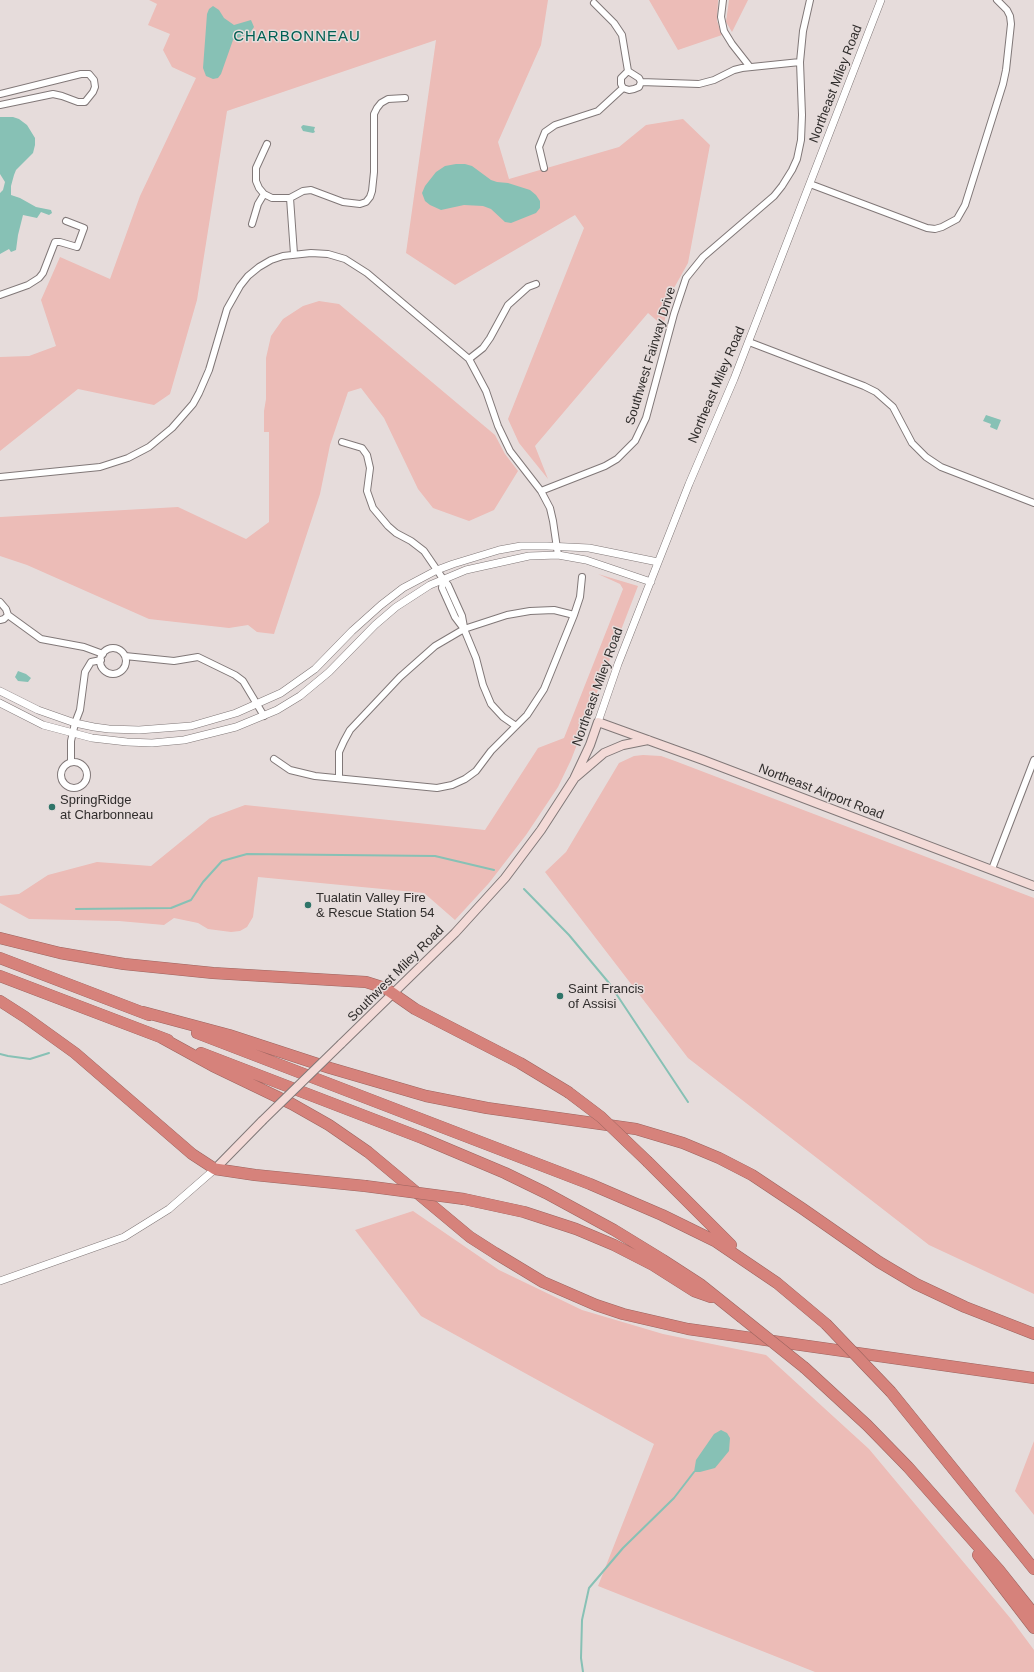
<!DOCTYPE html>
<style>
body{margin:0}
canvas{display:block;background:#e6dcdb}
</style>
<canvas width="1034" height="1672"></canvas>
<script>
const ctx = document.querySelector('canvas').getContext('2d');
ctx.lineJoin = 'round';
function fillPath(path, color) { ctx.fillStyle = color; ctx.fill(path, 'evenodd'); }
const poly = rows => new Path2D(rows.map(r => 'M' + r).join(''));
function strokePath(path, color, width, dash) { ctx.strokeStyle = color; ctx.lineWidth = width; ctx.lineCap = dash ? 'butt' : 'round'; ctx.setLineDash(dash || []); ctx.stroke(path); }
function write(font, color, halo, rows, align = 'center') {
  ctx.font = font + ' Helvetica,sans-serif'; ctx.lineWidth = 3; ctx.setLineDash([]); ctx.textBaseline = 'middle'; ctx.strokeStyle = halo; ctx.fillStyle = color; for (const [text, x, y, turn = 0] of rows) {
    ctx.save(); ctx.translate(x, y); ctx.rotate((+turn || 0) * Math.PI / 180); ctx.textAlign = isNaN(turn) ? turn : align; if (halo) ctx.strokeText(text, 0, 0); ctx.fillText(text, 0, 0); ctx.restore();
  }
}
fillPath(poly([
 [149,0,548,0,541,45,498,142,509,179,619,147,646,125,683,119,710,145,688,263,674,288,663,326,648,313,535,446,548,479,519,443,508,419,584,228,575,215,455,285,406,253,436,40,227,111,197,300,170,394,154,405,78,389,0,451,0,357,29,356,56,346,41,300,60,257,110,279,140,196,196,78,172,67,163,50,170,34,148,25,157,4],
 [649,0,718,0,717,21,722,35,678,50],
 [729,0,748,0,732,32,726,22],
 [319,301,339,304,495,435,505,454,518,471,494,510,469,521,433,508,418,489,384,418,361,388,348,392,330,445,320,494,274,634,257,632,248,625,229,628,149,619,27,565,0,556,0,517,178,507,246,539,269,522,269,432,264,432,264,411,266,399,266,358,271,336,283,319,303,306],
 [598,574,638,586,571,760,558,787,526,835,489,883,455,920,424,893,258,877,253,917,247,927,240,931,231,932,208,929,198,923,174,918,164,925,119,921,29,919,0,903,0,896,19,894,48,875,97,862,151,866,210,818,245,805,485,830,538,748,564,738,623,589,620,584],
 [643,755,661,756,675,761,1034,898,1034,1294,929,1245,688,1058,545,872,566,852,619,763,634,756],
 [413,1211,499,1270,582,1310,663,1334,766,1355,869,1449,1011,1619,1034,1650,1034,1672,815,1672,598,1586,654,1444,421,1316,355,1230],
 [1034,1441,1034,1515,1015,1491]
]), '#ecbcb7');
fillPath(poly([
 [213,6,219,10,224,18,234,25,251,20,254,27,250,33,233,40,221,74,218,78,213,79,206,76,203,68,207,14,209,9],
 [0,117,13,117,19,119,27,125,35,138,35,145,33,153,16,170,14,175,11,186,11,195,20,198,36,207,51,210,52,213,49,215,41,212,37,218,23,215,18,235,16,250,11,252,9,249,0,254,0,193,3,190,5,182,0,174],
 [303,125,315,127,314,130,315,132,313,133,303,131,301,127],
 [456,164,465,164,472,166,491,180,497,182,508,183,530,190,536,195,540,201,540,208,536,213,511,223,505,222,491,209,483,206,464,205,441,210,430,205,425,201,422,193,425,186,436,172,445,166],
 [986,415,1001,420,997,430,990,427,991,424,983,421],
 [18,671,26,674,31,678,28,682,18,681,15,677],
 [721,1430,727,1433,730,1438,729,1451,715,1468,700,1472,694,1472,696,1460,714,1434]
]), '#87c1b5');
strokePath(poly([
 [524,889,569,935,609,983,688,1102],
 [76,909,171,908,191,900,203,882,222,861,247,854,435,856,494,870],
 [0,1054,8,1056,30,1059,49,1053],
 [583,1672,581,1658,582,1620,589,1588,623,1548,674,1498,694,1472]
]), '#87c1b5', 2);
const minor = poly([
 [723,0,721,17,724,31,732,44,750,67],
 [594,3,614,23,622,35,628,71],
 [628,71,639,78,641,82,639,87,634,89,629,90,623,88,621,84,621,78,628,71],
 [641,82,699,84,714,80,734,70,742,68,800,62],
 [0,94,81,74,89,74,94,80,95,87,93,92,85,102,78,102,62,96,53,94,0,105],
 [267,144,256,168,256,181,259,188,264,194,272,198,290,198],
 [544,168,539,147,545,132,555,125,598,111,623,88],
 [810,184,927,228,935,229,942,227,957,219,965,205,1003,84,1006,70,1011,24,1010,16,1007,10,997,0],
 [252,224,258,204,264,194],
 [294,254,290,198,303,191,311,190,343,202,360,204,366,202,370,197,372,191,374,172,374,114,377,108,381,103,388,99,405,98],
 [0,295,28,285,39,278,43,273,55,242,60,242,77,247,84,228,66,221],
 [749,342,864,386,876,392,893,407,912,443,926,457,941,467,1034,503],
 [469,359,483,348,490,338,508,305,528,287,536,284],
 [342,442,362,448,367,455,370,468,367,491,373,508,388,526,396,533,411,541,424,551,437,570,443,579,442,588,455,617,464,629,476,658,483,685,491,704,503,717,516,726],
 [0,477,100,467,128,458,149,447,172,428,193,404,199,393,209,370,227,309,240,286,248,276,259,267,271,260,283,256,311,253,328,254,345,259,367,273,469,359,486,391,498,426,510,451,541,491,550,508,553,521,558,555],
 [541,491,605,466,617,459,635,441,646,418,674,314,686,278,703,257,774,196,782,186,792,170,797,159,801,140,802,115,800,62,803,31,810,0],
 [443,579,448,585,462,616,464,627],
 [0,602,6,609,8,615,41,639,84,647,103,654],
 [0,620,4,619,8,615],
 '100 661a13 13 0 1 1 26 0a13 13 0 1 1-26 0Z',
 [125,656,174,661,198,657,235,675,243,681,264,716],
 [274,759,290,770,315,776,437,788,452,785,465,779,476,771,491,751,527,715,544,689,574,615,580,597,582,577],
 '61 775a13 13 0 1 1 26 0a13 13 0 1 1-26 0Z',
 [71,762,71,741,75,723,80,710,85,672,91,662,101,660],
 [339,778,339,752,344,741,350,730,400,677,435,646,464,629,507,615,530,611,554,610,574,615],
 [992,869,1034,760]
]);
const tertiary = poly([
 [0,691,38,710,75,723,94,727,109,729,139,730,191,726,236,713,281,693,315,669,352,631,381,605,403,588,437,570,453,564,499,550,521,546,547,546,589,548,658,562],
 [0,703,43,725,92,738,127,742,152,743,184,740,236,727,277,710,300,696,329,672,375,625,396,607,430,585,466,570,529,556,558,555,586,560,651,582],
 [598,722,618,664,689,484,734,379,881,0],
 [0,1281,124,1237,169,1209,215,1169]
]);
const secondary = poly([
 [576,777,604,753,623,745,648,740],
 [341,1044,455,933,505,878,541,830,574,779,590,745,598,722,703,760,1034,886],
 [215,1169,262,1121]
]);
const motorway = poly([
 [0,938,60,953,124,964,213,973,366,982,385,988,415,1009,520,1063,568,1092],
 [0,958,149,1015],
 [0,976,168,1040],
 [0,1001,25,1017,75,1053,192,1154,215,1169,255,1175,365,1186],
 [143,1012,229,1035,330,1068,426,1096,487,1108,636,1129,683,1143,719,1158,752,1175,803,1209,879,1262,916,1284,965,1307,1034,1334],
 [197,1033,590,1184,662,1215,715,1241,777,1283,826,1324],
 [162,1038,213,1066,292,1104,329,1125,368,1152,470,1237,495,1253,543,1282,596,1305,623,1314,688,1329,1034,1378],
 [201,1053,422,1138,505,1173,546,1193,614,1230,663,1260,700,1284,740,1316],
 [648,1162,731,1245],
 [464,1199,524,1212,576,1229,614,1245,653,1265,694,1291,711,1297],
 [805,1368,867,1425,908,1467,999,1570,1034,1614],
 [891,1392,1034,1569],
 [978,1555,1034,1628]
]);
strokePath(minor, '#817878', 8);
strokePath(tertiary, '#817878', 8);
strokePath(secondary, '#817878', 10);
strokePath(motorway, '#9c645f', 12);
strokePath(minor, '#fff', 6);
strokePath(tertiary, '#fff', 7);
strokePath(secondary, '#f3dad7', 8);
strokePath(motorway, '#d6827b', 11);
const secondaryBridge = poly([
 [262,1121,341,1044]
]);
const motorwayBridge = poly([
 [568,1092,601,1117,648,1162],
 [365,1186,464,1199],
 [740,1316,805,1368],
 [826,1324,891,1392]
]);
strokePath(secondaryBridge, '#817878', 10, []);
strokePath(motorwayBridge, '#9c645f', 12, []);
strokePath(secondaryBridge, '#f3dad7', 8);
strokePath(motorwayBridge, '#d6827b', 11);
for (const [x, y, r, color] of [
 [52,807,4,"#2f7468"],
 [308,905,4,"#2f7468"],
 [560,996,4,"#2f7468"]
]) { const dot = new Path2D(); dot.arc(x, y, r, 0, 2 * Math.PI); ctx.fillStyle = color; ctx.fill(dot); strokePath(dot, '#e6dcdb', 1.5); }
write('13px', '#302d2c', '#e6dcdb', [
 ["Northeast Miley Road",836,84,-69],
 ["Southwest Fairway Drive",651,356,-73],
 ["Northeast Miley Road",717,385,-67],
 ["Northeast Miley Road",598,687,-70],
 ["Northeast Airport Road",821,792,21],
 ["Southwest Miley Road",396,974,-45]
]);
write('13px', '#302d2c', '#e6dcdb', [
 ["SpringRidge",60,800],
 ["at Charbonneau",60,815],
 ["Tualatin Valley Fire",316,898],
 ["& Rescue Station 54",316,913],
 ["Saint Francis",568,989],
 ["of Assisi",568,1004]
], 'left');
ctx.letterSpacing = '1px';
write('15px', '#006054', '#e6dcdb', [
 ["CHARBONNEAU",297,37]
]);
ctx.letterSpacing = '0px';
</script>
